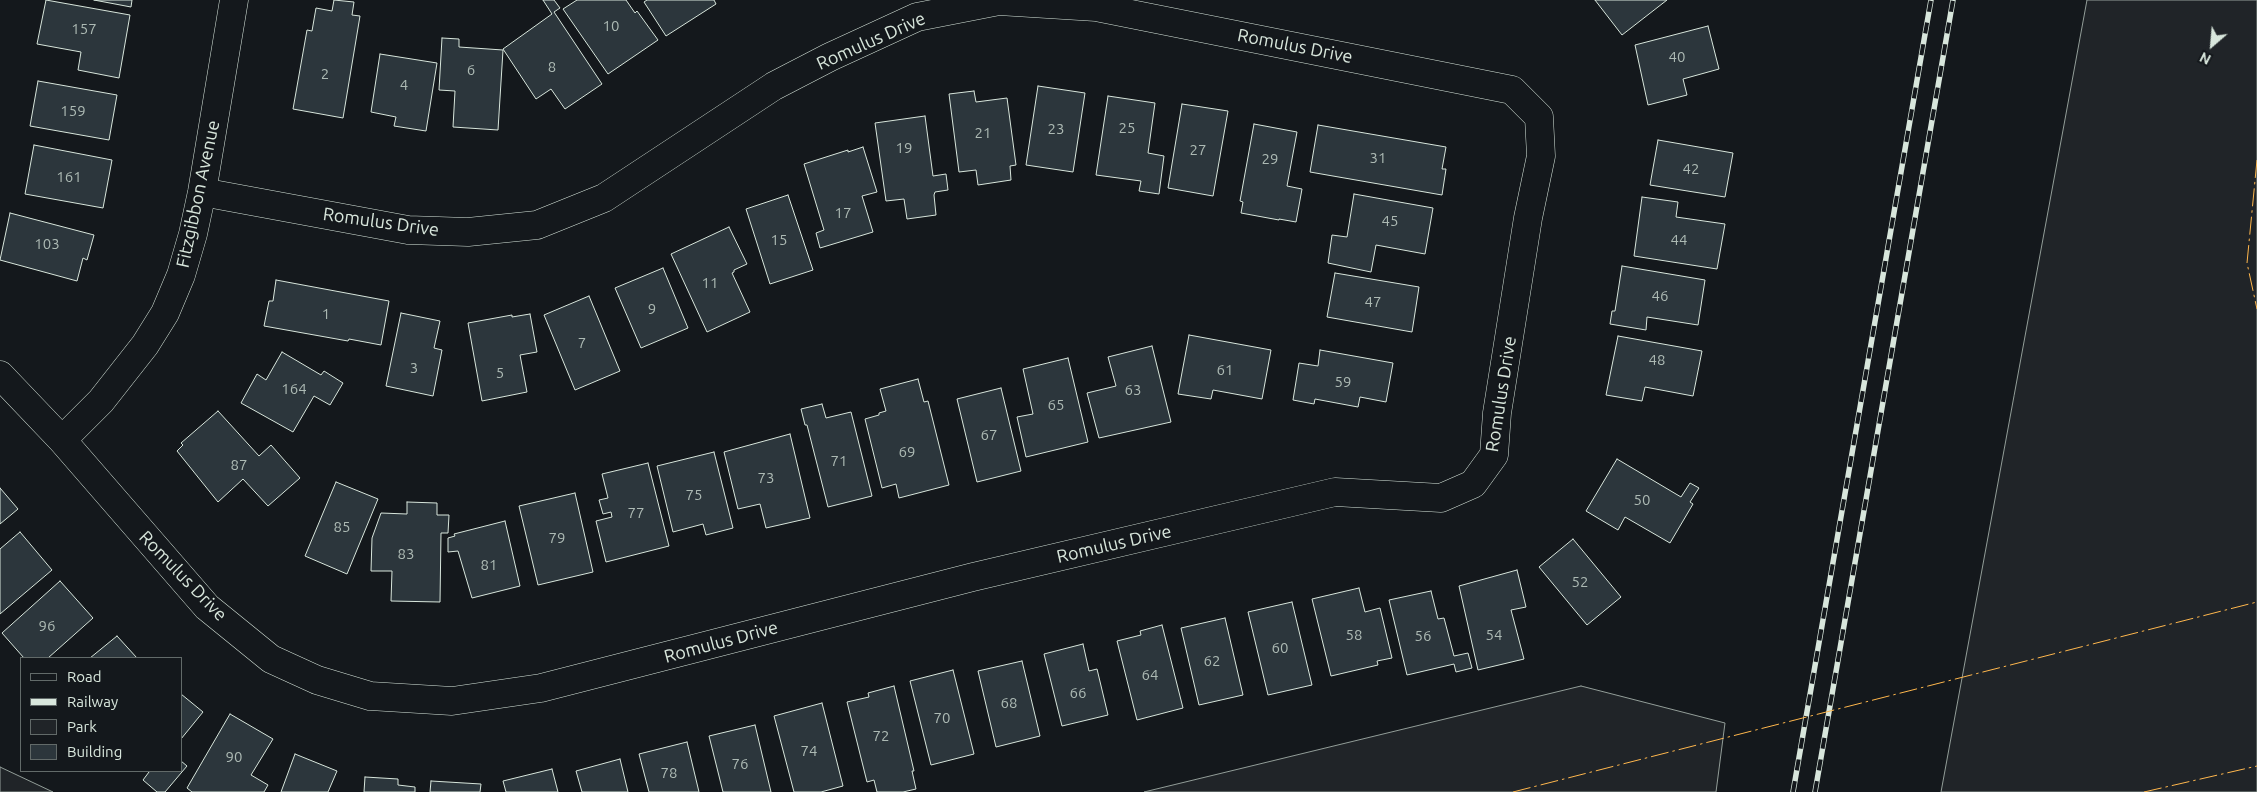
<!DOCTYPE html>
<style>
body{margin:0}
#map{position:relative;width:2257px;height:792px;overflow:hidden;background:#14181c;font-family:Ubuntu,sans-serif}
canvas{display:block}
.legend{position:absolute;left:20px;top:657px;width:162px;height:115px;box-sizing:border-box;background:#14181c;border:1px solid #626a69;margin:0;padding:6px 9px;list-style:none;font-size:15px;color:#d8e6dc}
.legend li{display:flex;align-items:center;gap:10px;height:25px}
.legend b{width:25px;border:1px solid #626a69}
.north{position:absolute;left:2187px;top:20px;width:50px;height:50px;-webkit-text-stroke:4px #14181c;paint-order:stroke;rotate:207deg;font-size:14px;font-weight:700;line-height:20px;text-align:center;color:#d8e6dc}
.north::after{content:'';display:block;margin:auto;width:18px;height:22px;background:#d8e6dc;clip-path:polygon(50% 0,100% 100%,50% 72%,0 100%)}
</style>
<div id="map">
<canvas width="2257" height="792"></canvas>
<ul class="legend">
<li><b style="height:6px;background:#14181c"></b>Road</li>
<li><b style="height:6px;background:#d8e6dc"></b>Railway</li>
<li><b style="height:14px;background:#202428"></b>Park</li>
<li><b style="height:14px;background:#2c363c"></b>Building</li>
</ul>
<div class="north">N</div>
</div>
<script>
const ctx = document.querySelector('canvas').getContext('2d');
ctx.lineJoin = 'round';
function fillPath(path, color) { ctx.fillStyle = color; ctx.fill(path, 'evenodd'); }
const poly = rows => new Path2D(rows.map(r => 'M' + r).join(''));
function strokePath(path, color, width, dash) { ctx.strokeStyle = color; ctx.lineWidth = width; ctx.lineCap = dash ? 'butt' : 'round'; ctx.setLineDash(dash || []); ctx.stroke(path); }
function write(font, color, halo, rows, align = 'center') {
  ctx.font = font + ' Ubuntu,sans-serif'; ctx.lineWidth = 4; ctx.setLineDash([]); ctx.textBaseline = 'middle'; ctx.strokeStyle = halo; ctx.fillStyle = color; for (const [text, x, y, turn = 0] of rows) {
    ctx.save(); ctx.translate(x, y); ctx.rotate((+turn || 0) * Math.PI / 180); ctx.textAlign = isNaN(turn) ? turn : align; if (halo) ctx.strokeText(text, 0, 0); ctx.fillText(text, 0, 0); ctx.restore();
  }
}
const green = poly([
 [2087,0,2257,0,2257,792,1941,792,2087,0],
 [1581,686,1725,723,1716,792,1144,792,1581,686],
 [0,767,53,792,0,792,0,767]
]);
fillPath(green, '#202428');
strokePath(green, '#939e99', 1);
const building = poly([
 [46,0,130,15,119,78,78,70,81,52,37,44,46,0],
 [94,0,132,0,131,7,94,0],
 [334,0,354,2,352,15,360,16,343,118,293,109,307,30,312,31,316,8,332,11,334,0],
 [543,0,554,0,560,8,554,12,602,84,565,109,551,89,536,99,503,49,552,14,543,0],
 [577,0,626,0,635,13,637,11,658,40,608,74,563,9,577,0],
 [647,0,714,0,716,4,666,36,644,2,647,0],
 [1595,0,1667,0,1622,35,1595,0],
 [1708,26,1719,69,1683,79,1687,95,1648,105,1635,45,1708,26],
 [442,38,459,39,459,47,503,50,498,130,453,127,455,91,439,90,442,38],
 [380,54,437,63,426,131,394,126,396,117,371,112,380,54],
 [38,81,117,95,109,140,30,126,38,81],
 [1038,86,1085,93,1073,172,1026,165,1038,86],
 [974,91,976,102,1007,98,1016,165,1010,166,1011,180,978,185,976,170,959,172,949,94,974,91],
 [1108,96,1155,103,1148,153,1164,156,1159,194,1139,191,1141,181,1096,175,1108,96],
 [1182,104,1228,111,1213,196,1168,188,1182,104],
 [925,116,933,176,946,174,948,190,935,192,934,195,936,215,907,219,904,199,886,201,875,123,925,116],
 [1254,124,1297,132,1287,186,1302,189,1296,222,1279,219,1279,220,1241,213,1243,202,1240,201,1254,124],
 [1318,125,1446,147,1442,169,1446,169,1442,195,1310,172,1318,125],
 [1658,140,1733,153,1725,197,1650,185,1658,140],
 [34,145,112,160,103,208,25,194,34,145],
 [863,147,877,192,862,196,873,232,820,248,816,233,824,230,804,164,848,150,848,152,863,147],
 [1354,194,1433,208,1425,254,1376,245,1371,272,1328,263,1332,235,1347,237,1354,194],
 [788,195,813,270,770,284,746,209,788,195],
 [1642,197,1678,202,1676,217,1725,224,1717,269,1634,256,1642,197],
 [10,213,94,235,87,260,83,258,77,281,0,260,10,213],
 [729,227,747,264,734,270,734,272,732,273,750,312,707,332,671,254,729,227],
 [1622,266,1705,280,1698,325,1647,317,1646,330,1610,324,1612,311,1615,311,1622,266],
 [663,268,688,328,641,348,615,288,663,268],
 [1335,273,1419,287,1412,332,1327,317,1335,273],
 [276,280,389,301,381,345,349,339,348,341,264,326,269,301,273,301,276,280],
 [589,296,620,371,575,390,544,315,589,296],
 [401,313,440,321,434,348,442,350,433,396,386,386,401,313],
 [530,314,537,352,520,355,527,392,482,401,468,323,512,315,512,317,530,314],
 [1189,335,1271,350,1262,399,1213,390,1211,399,1178,394,1189,335],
 [1618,336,1702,351,1693,396,1645,387,1642,401,1606,395,1618,336],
 [1152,346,1171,422,1099,438,1087,393,1116,386,1108,357,1152,346],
 [1320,350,1393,363,1386,402,1360,397,1358,407,1315,399,1314,404,1293,400,1299,363,1318,366,1320,350],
 [282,352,321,375,324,371,343,383,330,405,314,396,293,432,241,403,257,374,266,380,282,352],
 [1068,358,1088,442,1026,457,1017,417,1033,414,1023,369,1068,358],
 [918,379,924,402,928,401,949,485,899,498,896,484,882,488,865,419,879,415,879,413,886,411,880,389,918,379],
 [1001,388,1021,471,977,482,957,399,1001,388],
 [822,404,826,418,851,412,872,496,828,507,807,425,805,425,801,409,822,404],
 [218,411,259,456,271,445,300,478,268,506,243,479,218,502,177,451,183,445,181,443,218,411],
 [790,434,810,518,766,528,760,504,738,509,724,452,790,434],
 [714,452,733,528,706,535,703,524,673,532,657,466,714,452],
 [1617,459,1681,497,1690,483,1699,488,1690,502,1693,504,1670,543,1625,517,1618,530,1586,511,1617,459],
 [648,463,669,546,606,562,596,521,612,517,611,512,603,514,599,500,608,498,602,474,648,463],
 [336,482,378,499,347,574,305,556,336,482],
 [0,488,18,509,0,524,0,488],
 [575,493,593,572,538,585,519,506,575,493],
 [407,502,437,503,437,515,449,515,448,533,441,533,440,602,391,601,392,571,371,571,372,538,381,513,407,514,407,502],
 [505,521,520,586,472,598,458,551,448,552,448,538,455,536,454,534,505,521],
 [20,532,52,570,0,614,0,549,20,532],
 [1573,539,1621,597,1587,625,1539,567,1573,539],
 [1517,570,1526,607,1511,610,1524,659,1478,670,1459,586,1517,570],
 [60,581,93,618,48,658,24,658,2,633,60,581],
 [1359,588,1365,612,1380,608,1392,658,1377,661,1378,665,1331,676,1312,599,1359,588],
 [1431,591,1438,619,1444,618,1454,656,1468,653,1472,668,1456,672,1454,664,1407,675,1389,600,1431,591],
 [1292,602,1312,685,1268,695,1248,612,1292,602],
 [1225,618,1243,695,1199,705,1181,628,1225,618],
 [1162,625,1183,708,1137,720,1117,641,1141,635,1140,631,1162,625],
 [117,636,137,658,90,658,117,636],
 [1083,644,1089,671,1097,669,1108,715,1062,726,1044,654,1083,644],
 [1022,661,1040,736,996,747,978,671,1022,661],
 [953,670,974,754,931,765,910,681,953,670],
 [894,686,914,771,912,771,916,789,903,792,877,792,874,780,867,782,847,702,869,697,868,693,894,686],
 [181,694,203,712,181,739,181,694],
 [822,703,843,786,821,792,794,792,774,716,822,703],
 [230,714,273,739,251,775,268,785,264,792,192,792,187,788,230,714],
 [755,725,771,792,723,792,709,736,755,725],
 [687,742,699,792,649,792,639,754,687,742],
 [295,754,337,771,328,792,281,792,295,754],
 [620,759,628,792,582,792,576,771,620,759],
 [181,761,187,766,165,792,157,792,143,780,149,772,148,771,181,771,181,761],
 [552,769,558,792,506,792,503,781,552,769],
 [365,777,398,779,398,785,415,787,415,792,364,792,365,777],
 [431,781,481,784,480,792,430,792,431,781]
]);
fillPath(building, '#2c363c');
strokePath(building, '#d8e6dc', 1);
const minor = poly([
 [0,375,62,440,207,607,271,659,317,680,370,696,452,701,541,688,973,577,1335,492,1441,498,1473,484,1494,455,1497,413,1528,218,1541,156,1539,117,1512,90,1096,7,999,1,917,17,830,57,774,86,604,198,537,225,468,232,408,230,202,192],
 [62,440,101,401,145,345,165,313,181,275,193,234,202,192,234,0]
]);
strokePath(minor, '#d8e6dc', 29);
strokePath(minor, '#14181c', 28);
const rail = poly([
 [1793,792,1931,0],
 [1815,792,1953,0]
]);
strokePath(rail, '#d8e6dc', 5.5);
strokePath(rail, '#14181c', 4, [11]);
strokePath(poly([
 [2257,160,2247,263,2257,309],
 [1513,792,2257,602],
 [2144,792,2257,766]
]), '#ffb74d', 1, [18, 4, 2.5, 4]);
write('15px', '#adbab4', null, [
 ["10",611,26],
 ["157",84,29],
 ["40",1677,57],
 ["8",552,67],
 ["6",471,70],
 ["2",325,74],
 ["4",404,85],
 ["159",73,111],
 ["25",1127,128],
 ["23",1056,129],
 ["21",983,133],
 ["19",904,148],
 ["27",1198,150],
 ["31",1378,158],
 ["29",1270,159],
 ["42",1691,169],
 ["161",69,177],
 ["17",843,213],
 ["45",1390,221],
 ["15",779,240],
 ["44",1679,240],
 ["103",47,244],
 ["11",710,283],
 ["46",1660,296],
 ["47",1373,302],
 ["9",652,309],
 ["1",326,314],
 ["7",582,343],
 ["48",1657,360],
 ["3",414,368],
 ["61",1225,370],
 ["5",500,373],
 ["59",1343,382],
 ["164",294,389],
 ["63",1133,390],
 ["65",1056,405],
 ["67",989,435],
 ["69",907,452],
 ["71",839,461],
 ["87",239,465],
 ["73",766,478],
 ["75",694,495],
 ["50",1642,500],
 ["77",636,513],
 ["85",342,527],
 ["79",557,538],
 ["83",406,554],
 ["81",489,565],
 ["52",1580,582],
 ["96",47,626],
 ["58",1354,635],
 ["54",1494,635],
 ["56",1423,636],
 ["60",1280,648],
 ["62",1212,661],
 ["64",1150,675],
 ["66",1078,693],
 ["68",1009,703],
 ["70",942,718],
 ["72",881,736],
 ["74",809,751],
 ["90",234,757],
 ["76",740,764],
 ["78",669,773]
]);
write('18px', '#d8e6dc', '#14181c', [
 ["Romulus Drive",871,41,-24],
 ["Romulus Drive",1295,46,11],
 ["Fitzgibbon Avenue",198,194,-78],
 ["Romulus Drive",381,222,8],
 ["Romulus Drive",1501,394,-81],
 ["Romulus Drive",1114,544,-13],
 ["Romulus Drive",183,576,46],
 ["Romulus Drive",721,642,-15]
]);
</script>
